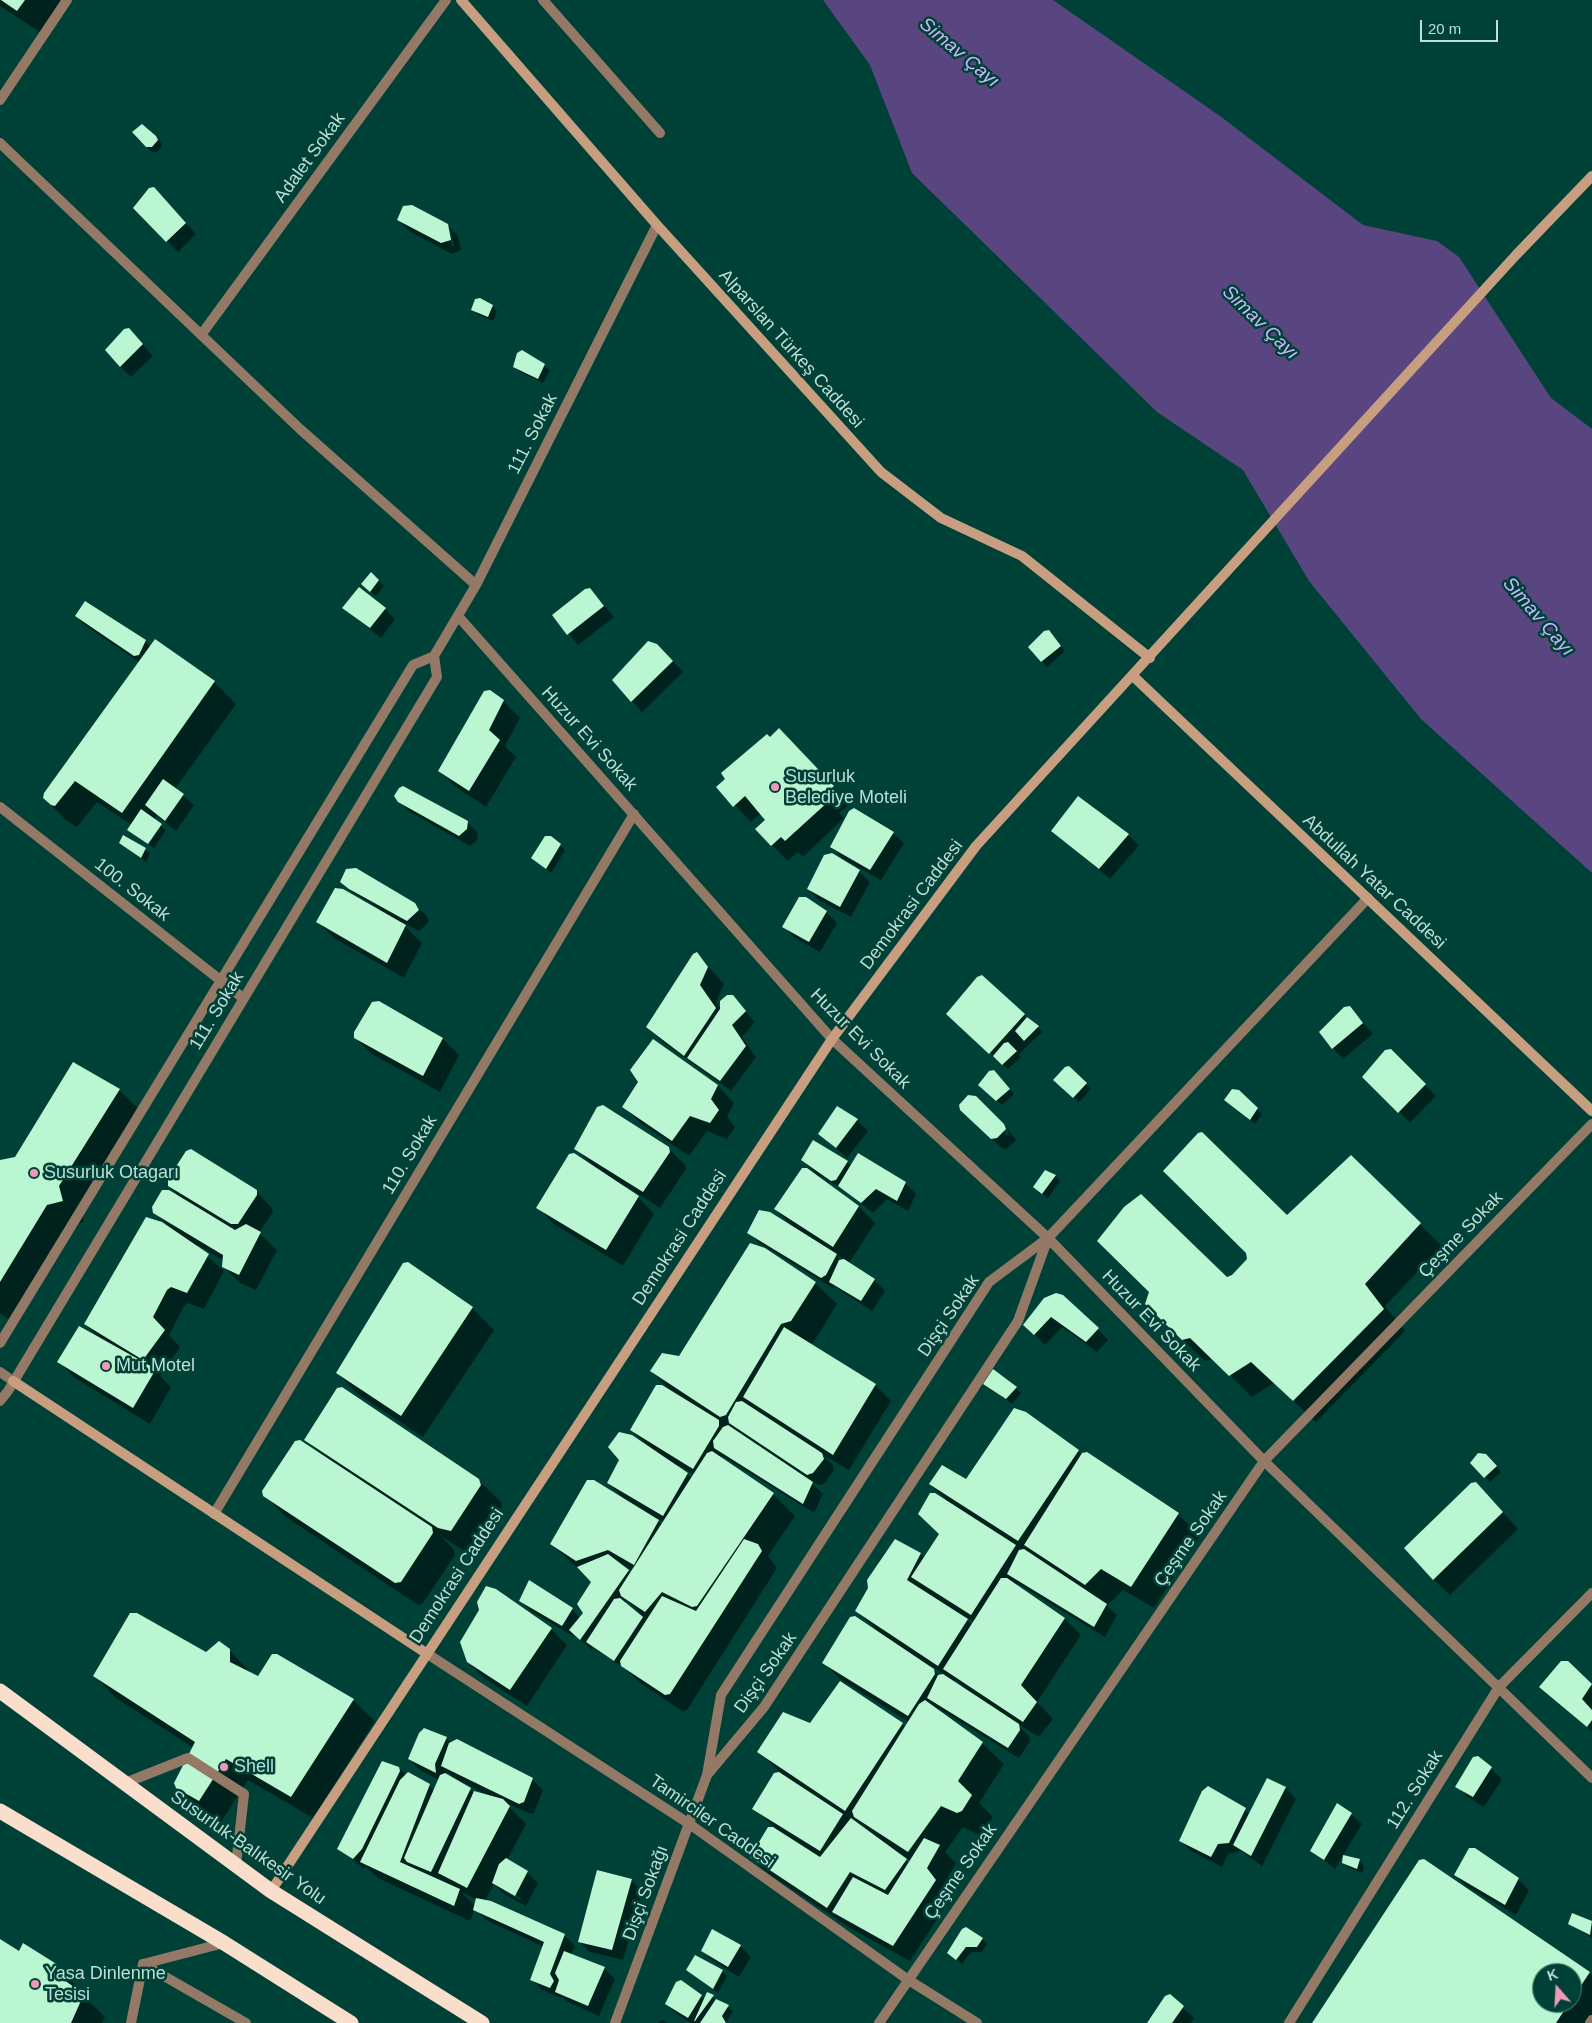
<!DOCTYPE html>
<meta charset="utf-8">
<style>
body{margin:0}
#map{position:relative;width:1592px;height:2023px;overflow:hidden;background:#004137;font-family:Helvetica,sans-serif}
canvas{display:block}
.north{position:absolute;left:1532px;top:1963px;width:50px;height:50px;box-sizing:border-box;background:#004137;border:1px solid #4b8077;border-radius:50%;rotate:341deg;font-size:14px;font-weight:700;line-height:20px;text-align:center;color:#bcdfd6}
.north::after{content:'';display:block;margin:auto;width:18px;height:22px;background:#ef9ab8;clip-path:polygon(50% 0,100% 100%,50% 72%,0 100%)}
.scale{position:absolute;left:1420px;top:20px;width:78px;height:22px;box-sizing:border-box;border:2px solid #bcdfd6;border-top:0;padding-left:6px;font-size:15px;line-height:18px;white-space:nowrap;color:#bcdfd6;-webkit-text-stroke:4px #004137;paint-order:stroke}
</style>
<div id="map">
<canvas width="1592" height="2023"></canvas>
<div class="north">K</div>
<div class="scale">20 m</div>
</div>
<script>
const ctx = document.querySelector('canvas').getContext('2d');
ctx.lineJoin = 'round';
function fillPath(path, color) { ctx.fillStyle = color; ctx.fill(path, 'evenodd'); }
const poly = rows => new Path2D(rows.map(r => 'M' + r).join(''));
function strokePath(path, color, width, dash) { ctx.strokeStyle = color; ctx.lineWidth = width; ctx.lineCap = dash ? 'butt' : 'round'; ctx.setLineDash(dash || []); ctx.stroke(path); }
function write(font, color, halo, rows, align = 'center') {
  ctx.font = font + ' Helvetica,sans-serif'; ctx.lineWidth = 5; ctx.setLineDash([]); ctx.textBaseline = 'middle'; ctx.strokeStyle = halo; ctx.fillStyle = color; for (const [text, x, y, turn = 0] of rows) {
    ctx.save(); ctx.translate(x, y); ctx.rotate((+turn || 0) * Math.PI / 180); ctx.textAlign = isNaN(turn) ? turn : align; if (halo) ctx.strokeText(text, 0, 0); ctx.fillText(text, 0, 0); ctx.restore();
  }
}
fillPath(poly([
 [823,0,1053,0,1220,116,1363,225,1437,241,1459,257,1551,398,1592,429,1592,873,1421,719,1309,581,1243,470,1157,412,912,173,870,65]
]), '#594681');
fillPath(poly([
 [0,0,61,0,40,32,0,6],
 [142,125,161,142,162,146,157,152,152,152,135,136,133,132],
 [165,200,196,234,178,252,135,208],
 [398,220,447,225,458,236,461,250,452,254,409,231],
 [448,229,450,229,454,246,452,246],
 [492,306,497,311,493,321,478,315,473,310],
 [129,329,153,356,131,377,120,366],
 [522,352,550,370,543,383,520,372,515,366],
 [379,581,384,586,376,596,367,589],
 [590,589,614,617,578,645,554,615],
 [344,608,385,609,395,619,381,638],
 [76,616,145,641,151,647,214,682,236,704,175,789,194,805,176,831,157,816,154,820,166,830,154,848,134,834,132,825,97,802,77,827,66,820,44,798,139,662,87,627],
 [1049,632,1065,651,1047,667,1029,647],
 [668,656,683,672,642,712,632,701],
 [503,701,520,718,505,746,516,757,486,807,456,787,440,771],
 [770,739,796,746,850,804,839,813,844,818,803,857,798,852,788,861,772,845,767,820,761,813,751,822,718,787],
 [399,801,467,822,478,833,477,840,470,846,410,812],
 [1053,831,1128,835,1139,845,1110,879],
 [893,833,904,843,881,880,842,858,832,847],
 [551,837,565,850,551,873,538,862],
 [120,843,145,849,150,854,146,862],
 [859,871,870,882,851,917,819,900,808,889],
 [342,882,414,904,426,915,429,922,419,931,401,922,422,943,404,978,334,938,318,922,379,911,380,909,352,892],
 [826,912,837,923,820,952,795,938,784,927],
 [697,954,724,984,716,1002,721,1010,732,996,755,1022,742,1037,756,1057,731,1091,664,1043,648,1027],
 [981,977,1043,1032,1029,1044,1019,1055,1021,1057,1008,1069,964,1030],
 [378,1002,443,1039,459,1055,440,1092,372,1054,355,1038],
 [1349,1007,1373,1034,1343,1059,1333,1048],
 [653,1040,718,1086,734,1103,727,1117,735,1127,727,1139,707,1131,689,1156,640,1123,624,1107,639,1082],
 [1390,1050,1436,1096,1410,1123,1364,1076],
 [1069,1067,1091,1089,1079,1102,1060,1085],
 [999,1077,1014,1094,1002,1105,985,1090],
 [119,1090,141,1111,80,1208,84,1222,69,1226,11,1321,0,1313,0,1182,15,1158],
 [1231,1105,1257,1109,1262,1114,1255,1124],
 [970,1118,1003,1124,1006,1135,1009,1135,1007,1128,1016,1140,1008,1148,1003,1149],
 [857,1120,868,1131,847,1158,820,1134],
 [576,1148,668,1148,685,1165,686,1169,660,1208,626,1186,624,1188,638,1197,654,1214,623,1266,554,1224,538,1208,593,1166],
 [1351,1157,1442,1246,1385,1306,1405,1331,1316,1422,1274,1383,1252,1397,1213,1359,1205,1361,1169,1326,1226,1278,1233,1276,1287,1217],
 [802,1160,847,1162,851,1166,905,1183,916,1194,908,1211,887,1199,873,1213,845,1191,821,1176,819,1178,859,1207,875,1223,849,1263,874,1280,885,1291,872,1311,835,1287,833,1288,759,1243,749,1232,792,1226,775,1209,816,1174],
 [836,1255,837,1255,845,1260,842,1261],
 [1055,1176,1060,1181,1048,1198,1040,1192],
 [169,1186,256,1191,272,1208,273,1212,259,1233,277,1250,256,1290,240,1283,224,1267,224,1261,198,1245,197,1247,224,1271,204,1309,188,1303,184,1306,169,1335,180,1347,160,1376,171,1387,150,1424,75,1378,59,1362,99,1338,85,1324,147,1218,166,1224,154,1212,182,1199],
 [815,1283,837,1304,813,1343,809,1344,875,1385,891,1401,849,1470,820,1453,833,1465,834,1470,824,1484,819,1485,810,1481,823,1494,814,1513,722,1456,721,1458,773,1494,795,1516,768,1556,777,1568,687,1710,682,1711,639,1682,626,1669,593,1648,592,1650,574,1634,573,1636,532,1612,521,1601,530,1582,572,1609,580,1618,584,1613,593,1582,551,1544,624,1499,608,1483,647,1445,631,1430,669,1389,651,1371],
 [679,1465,694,1475,692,1478,677,1467],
 [656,1518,664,1522,662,1525,656,1519],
 [623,1565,633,1571,631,1574,622,1566],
 [627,1600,644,1617,643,1618,624,1603],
 [1045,1299,1098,1329,1108,1340,1097,1352,1062,1327,1045,1345,1025,1325],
 [472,1308,494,1330,423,1437,359,1395,337,1373],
 [984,1384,1016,1388,1021,1393,1012,1404],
 [306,1440,478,1480,501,1502,502,1507,473,1552,461,1549,440,1535,454,1550,455,1555,423,1603,418,1605,286,1517,264,1495,319,1452],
 [1078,1451,1081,1454,1087,1453,1178,1514,1200,1536,1154,1608,1123,1590,1107,1606,1117,1615,1105,1637,1018,1584,1016,1586,1065,1619,1081,1635,1037,1702,1053,1719,1039,1737,1016,1723,1029,1736,1030,1741,1019,1758,939,1709,938,1711,982,1743,1004,1764,979,1803,993,1817,983,1833,979,1835,963,1827,945,1852,956,1863,943,1886,951,1897,910,1961,850,1928,768,1873,752,1857,769,1829,775,1828,754,1808,781,1773,759,1752,811,1724,903,1724,906,1727,909,1722,840,1679,824,1663,877,1631,857,1611,920,1554,925,1558,940,1534,946,1500,930,1484,966,1481],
 [965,1616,974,1622,972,1625,964,1617],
 [930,1665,945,1675,939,1676],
 [956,1680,965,1689,954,1683],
 [902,1855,911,1861,909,1864,902,1856],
 [1491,1460,1501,1472,1490,1482,1472,1463],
 [1476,1483,1518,1529,1450,1595,1433,1579],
 [480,1610,551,1629,567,1645,527,1706,485,1679,468,1662],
 [229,1650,251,1673,259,1677,353,1700,375,1721,313,1818,248,1780,221,1822,199,1810,177,1788,194,1748,116,1698,95,1676],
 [1568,1662,1592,1686,1592,1731,1552,1697],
 [424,1729,532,1779,543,1790,534,1813,531,1814,504,1802,526,1824,507,1860,527,1872,538,1883,526,1906,504,1894,494,1884,485,1901,564,1935,575,1946,571,1955,604,1968,615,1979,599,2016,568,2002,562,1997,561,1998,542,1990,532,1979,544,1947,486,1920,475,1909,470,1921,378,1878,366,1867,364,1869,339,1848,399,1768,406,1775,429,1785,434,1791,439,1780,420,1770,409,1759],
 [447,1771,453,1777,493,1798,474,1793,446,1775],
 [504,1888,521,1898,520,1900,504,1891],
 [463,1893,477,1900,475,1906,463,1894],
 [1478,1757,1502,1779,1484,1807,1468,1797,1457,1786],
 [1268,1780,1286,1788,1296,1799,1262,1866,1241,1851,1228,1854,1222,1867,1191,1851,1180,1841,1209,1787,1250,1814],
 [1351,1814,1362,1824,1335,1869,1312,1850],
 [1359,1861,1364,1866,1362,1873,1349,1868,1343,1863],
 [1420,1861,1589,1972,1592,1975,1592,2023,1313,2023],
 [1542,1973,1572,1973,1572,2003,1542,2003],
 [1455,1875,1518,1879,1529,1890,1516,1915,1466,1886],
 [631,1880,642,1891,623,1960,590,1952,579,1941],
 [1573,1915,1592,1922,1592,1938,1570,1924],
 [982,1939,987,1944,982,1952,971,1952,962,1964,949,1953],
 [0,1940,19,1952,57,1966,79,1988,78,1991,105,2017,102,2023,0,2023],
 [740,1946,751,1957,739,1977,713,1961,702,1951],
 [687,1970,722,1971,727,1976,718,1993],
 [707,1994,733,2011,726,2023,691,2023,677,2014,666,2004,701,1996,705,2000],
 [1169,1995,1194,2018,1191,2023,1149,2023],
 [663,2020,667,2023,658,2023,660,2021]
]), '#0007');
fillPath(poly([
 [1,0,25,0,17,11],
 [142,124,156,136,158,140,152,147,146,147,132,132],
 [154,187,186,223,166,242,133,208,149,188],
 [412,205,448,224,451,240,441,243,397,220,403,206],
 [480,298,493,305,488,317,471,310,475,299],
 [129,328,143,344,120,367,105,350,124,329],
 [522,350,545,364,538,379,513,367,517,353],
 [371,572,379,580,370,592,361,584],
 [359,587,386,608,370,628,342,608],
 [590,588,604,606,567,635,552,615,585,589],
 [85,601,146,640,139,655,134,656,75,616],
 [1049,630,1061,646,1041,662,1028,647,1044,631],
 [155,639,215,681,122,813,75,781,55,806,51,805,43,798,44,793],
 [648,641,657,644,673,661,631,702,612,680],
 [490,690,504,700,489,730,500,740,469,791,438,771,484,691],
 [779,728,834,786,824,796,829,801,785,841,781,837,771,846,755,829,765,820,745,796,733,807,716,787,725,779,721,773,767,734,770,737],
 [163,779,184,794,165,821,145,805],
 [403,786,468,821,467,829,459,836,398,802,394,796,399,788],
 [1078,796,1129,834,1099,869,1051,831],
 [854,808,894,832,870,870,830,847,849,811],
 [141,809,162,824,148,844,127,830],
 [123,835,146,848,141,858,119,843],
 [545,836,551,836,561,844,546,869,531,858],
 [832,853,860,870,840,907,807,889,824,855],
 [356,868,415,903,419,910,407,921,349,889,340,882,346,869],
 [335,888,343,889,406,925,387,963,316,922],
 [799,897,806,897,827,911,809,942,782,927],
 [697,952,708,967,700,985,716,1008,684,1056,646,1027,693,954],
 [982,975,1025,1014,989,1054,946,1014,977,977],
 [727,995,733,995,746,1011,732,1025,746,1046,720,1081,687,1058,720,1009,720,1001],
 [379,1001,443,1038,423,1076,354,1038,354,1032,372,1002],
 [1350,1006,1363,1023,1332,1049,1319,1032,1344,1007],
 [1027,1017,1039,1026,1024,1041,1015,1031],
 [653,1039,718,1085,711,1099,719,1110,710,1123,690,1116,672,1141,622,1107,638,1082,630,1070],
 [1008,1042,1017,1051,1002,1065,993,1056,1004,1043],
 [1391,1049,1426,1084,1398,1113,1362,1077,1385,1050],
 [73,1062,120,1089,59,1186,63,1201,47,1205,0,1282,0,1160,15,1157],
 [1069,1066,1087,1083,1073,1098,1053,1080,1065,1067],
 [994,1070,1010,1089,996,1101,978,1085,989,1071],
 [1232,1089,1239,1090,1258,1108,1250,1120,1224,1100],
 [968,1095,976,1096,1004,1124,1006,1129,997,1138,991,1139,960,1110,959,1105],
 [603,1105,669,1147,670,1152,643,1192,574,1149,597,1107],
 [837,1106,858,1119,836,1148,818,1134],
 [1202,1132,1287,1215,1351,1155,1421,1223,1365,1284,1384,1309,1293,1401,1251,1362,1229,1376,1190,1338,1182,1340,1145,1304,1149,1292,1097,1241,1124,1207,1141,1194,1227,1277,1232,1275,1247,1259,1246,1253,1163,1171,1198,1133],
 [813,1140,848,1161,836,1180,831,1181,801,1160],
 [191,1149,257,1190,257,1195,238,1224,231,1224,168,1186,168,1179,186,1151],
 [574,1153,639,1196,606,1250,536,1208,569,1154],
 [858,1153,906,1182,897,1201,876,1189,861,1203,838,1186],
 [802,1168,807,1168,859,1206,833,1247,774,1209],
 [1045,1170,1056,1175,1042,1194,1033,1187],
 [162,1190,169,1190,235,1230,246,1224,261,1232,239,1275,222,1267,223,1255,153,1213,152,1207],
 [759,1210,770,1212,837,1254,826,1275,821,1278,747,1233],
 [146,1217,162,1222,209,1254,187,1293,171,1287,167,1290,153,1317,165,1330,143,1360,84,1324],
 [750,1243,765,1248,816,1282,791,1321,781,1324,726,1415,720,1417,650,1371,662,1353,679,1356],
 [844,1259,875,1279,861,1301,829,1282,839,1260],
 [408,1262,473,1307,401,1416,336,1373,403,1263],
 [1056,1293,1063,1295,1099,1328,1086,1342,1051,1317,1034,1335,1023,1325,1044,1298],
 [79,1326,156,1369,133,1408,57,1362],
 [784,1327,876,1384,833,1455,743,1397],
 [993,1369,1017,1387,1006,1399,983,1384],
 [656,1385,662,1385,719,1420,719,1426,693,1469,630,1430],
 [342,1387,479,1479,481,1485,451,1531,438,1528,304,1440,337,1388],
 [742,1401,822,1453,824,1459,813,1473,807,1475,729,1423,728,1417,736,1402],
 [1014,1408,1026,1412,1079,1450,1018,1541,929,1484,942,1465,966,1479],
 [728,1425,813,1482,803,1504,714,1448,713,1441,723,1427],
 [619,1432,632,1435,688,1473,663,1516,607,1483,619,1460,608,1447],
 [300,1440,432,1527,433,1533,401,1582,395,1583,263,1496,262,1491,295,1441],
 [712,1451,774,1493,697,1606,692,1607,662,1592,645,1612,621,1596,619,1590,707,1453],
 [1087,1452,1179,1513,1131,1587,1101,1569,1085,1585,1024,1545,1082,1453],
 [1478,1453,1486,1454,1497,1466,1484,1478,1470,1463],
 [587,1480,594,1480,659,1520,634,1565,608,1550,576,1561,550,1544],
 [1476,1482,1503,1512,1433,1580,1404,1548,1471,1483],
 [930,1493,935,1493,1016,1545,971,1615,911,1577,939,1534,918,1514],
 [744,1539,758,1544,762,1551,670,1694,665,1695,621,1666,620,1661,662,1596,696,1611],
 [895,1539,921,1553,907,1580,968,1619,938,1666,855,1611,868,1588,867,1580],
 [1024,1549,1107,1604,1094,1627,1007,1574,1019,1550],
 [608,1554,629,1570,580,1640,569,1630,583,1613,577,1604,591,1582,577,1567],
 [1001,1578,1007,1578,1065,1618,1021,1685,1037,1702,1023,1722,943,1669],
 [529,1580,573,1608,562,1626,519,1601],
 [486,1586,496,1589,552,1628,510,1690,467,1662,460,1642,479,1610,477,1602],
 [620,1598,643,1617,614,1661,586,1642,614,1599],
 [130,1613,137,1613,206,1652,219,1641,230,1649,230,1662,258,1676,272,1654,277,1654,354,1699,291,1797,226,1759,199,1801,176,1788,174,1783,195,1742,93,1676],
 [855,1616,934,1669,935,1674,908,1716,822,1663,850,1617],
 [1561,1661,1568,1661,1592,1684,1582,1699,1592,1710,1592,1720,1587,1727,1539,1687],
 [943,1674,1019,1724,1020,1730,1008,1748,927,1698,938,1675],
 [840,1681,903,1723,845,1811,757,1752,783,1712,810,1723],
 [925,1700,983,1742,958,1781,972,1795,962,1811,957,1813,941,1806,908,1852,854,1817,852,1811,919,1704],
 [424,1728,447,1737,435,1764,436,1773,408,1759,419,1733],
 [457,1739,533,1778,524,1802,519,1804,441,1766,449,1743],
 [1478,1756,1492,1767,1473,1797,1455,1787,1473,1757],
 [382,1761,399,1767,400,1771,362,1849,353,1859,337,1849],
 [408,1772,430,1784,400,1862,460,1889,454,1906,360,1862,400,1780],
 [779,1772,843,1814,820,1851,752,1809,774,1773],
 [445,1773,471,1788,431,1872,407,1862,404,1858,440,1775],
 [1267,1778,1286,1787,1251,1856,1233,1845],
 [1208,1786,1246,1808,1229,1843,1218,1844,1211,1857,1179,1841,1202,1791],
 [474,1791,503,1799,510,1806,467,1888,438,1873],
 [1337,1803,1352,1813,1324,1860,1310,1851],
 [851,1818,907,1859,885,1890,850,1872,827,1908,750,1857,768,1827,773,1827,820,1857],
 [924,1838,940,1845,927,1868,936,1880,893,1946,832,1912,853,1877,888,1895],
 [1469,1848,1475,1848,1519,1878,1505,1905,1454,1875],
 [1343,1855,1360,1859,1357,1869,1342,1863],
 [506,1858,528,1871,515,1896,492,1883,499,1864],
 [1424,1859,1590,1972,1572,1999,1572,1973,1542,1973,1542,2003,1569,2003,1556,2023,1312,2023,1419,1860],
 [597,1870,632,1879,612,1950,578,1942],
 [476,1898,491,1901,565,1934,550,1974,554,1981,550,1988,530,1980,544,1942,473,1910],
 [1572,1913,1592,1921,1590,1935,1568,1924],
 [966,1927,983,1938,977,1947,966,1947,956,1960,947,1953,962,1929],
 [712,1929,741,1945,728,1967,701,1951],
 [0,1939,19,1951,23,1943,58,1965,54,1973,84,1994,71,2023,0,2023],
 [564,1951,605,1967,588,2006,555,1992,559,1980,555,1973],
 [695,1955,723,1970,713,1989,686,1970],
 [681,1980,702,1995,688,2018,665,2004,676,1982],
 [707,1992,714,1995,695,2021,694,2021],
 [1170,1994,1184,2006,1172,2023,1147,2023,1165,1996],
 [716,1999,729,2005,722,2016,726,2023,700,2023]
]), '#baf6d1');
strokePath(poly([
 [543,0,660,133],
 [125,1783,188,1758,244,1794,236,1865],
 [143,1964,246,2023],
 [143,1964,224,1943]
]), '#947966', 10);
strokePath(poly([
 [0,100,67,0],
 [0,143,300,429,476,585],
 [201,335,446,0],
 [458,616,832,1039,1048,1238,1264,1461,1592,1778],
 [0,807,243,998],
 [1048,1238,1368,898],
 [0,1343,413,665,434,656,476,585,657,225],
 [0,1372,13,1381],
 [0,1401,8,1391,437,677,434,656],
 [214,1514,634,814],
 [426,1653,688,1823,907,1979,977,2023],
 [131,2023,143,1964],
 [615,2023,707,1775,721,1695,989,1282,1048,1238,1018,1321,764,1707,707,1775],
 [879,2023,1264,1461,1592,1124],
 [1289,2023,1499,1687,1592,1593],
 [1590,2023,1592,2020]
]), '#947966', 10);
strokePath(poly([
 [461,0,657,225,881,472,941,518,1022,556,1150,658],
 [1133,676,1592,1111],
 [13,1381,426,1653],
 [271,1891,832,1039,976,846,1516,255,1592,176]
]), '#c89e80', 10);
strokePath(poly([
 [0,1691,271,1891,482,2023],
 [0,1811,224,1943,351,2023]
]), '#f8decb', 15);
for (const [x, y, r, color] of [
 [775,787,5,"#ef9ab8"],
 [34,1173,5,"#ef9ab8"],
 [106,1366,5,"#ef9ab8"],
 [224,1767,5,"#ef9ab8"],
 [35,1984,5,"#ef9ab8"]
]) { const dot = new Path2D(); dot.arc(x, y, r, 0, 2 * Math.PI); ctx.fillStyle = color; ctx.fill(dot); strokePath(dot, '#004137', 2); }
write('18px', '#bcdfd6', '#004137', [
 ["Adalet Sokak",310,158,-54],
 ["Alparslan Türkeş Caddesi",791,349,48],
 ["111. Sokak",533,434,-63],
 ["Huzur Evi Sokak",589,739,48],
 ["Abdullah Yatar Caddesi",1374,882,43],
 ["100. Sokak",132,890,38],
 ["Demokrasi Caddesi",912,905,-53],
 ["111. Sokak",217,1011,-59],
 ["Huzur Evi Sokak",860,1039,45],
 ["110. Sokak",410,1155,-59],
 ["Çeşme Sokak",1461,1235,-46],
 ["Demokrasi Caddesi",680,1238,-57],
 ["Dişçi Sokak",949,1316,-56],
 ["Huzur Evi Sokak",1151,1321,46],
 ["Çeşme Sokak",1191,1539,-55],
 ["Demokrasi Caddesi",457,1576,-57],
 ["Dişçi Sokak",766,1673,-55],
 ["112. Sokak",1415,1790,-58],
 ["Tamirciler Caddesi",712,1822,35],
 ["Susurluk-Balıkesir Yolu",248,1848,35],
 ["Çeşme Sokak",961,1872,-55],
 ["Dişçi Sokağı",646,1893,-70]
]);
write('18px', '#bcdfd6', '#004137', [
 ["Susurluk",785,777],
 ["Belediye Moteli",785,798],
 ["Susurluk Otagarı",44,1173],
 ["Mut Motel",116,1366],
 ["Shell",234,1767],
 ["Yasa Dinlenme",45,1974],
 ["Tesisi",45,1995]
], 'left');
write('italic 19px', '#cbb6fd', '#004137', [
 ["Simav Çayı",959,53,40],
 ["Simav Çayı",1260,323,44],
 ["Simav Çayı",1538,617,49]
]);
</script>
